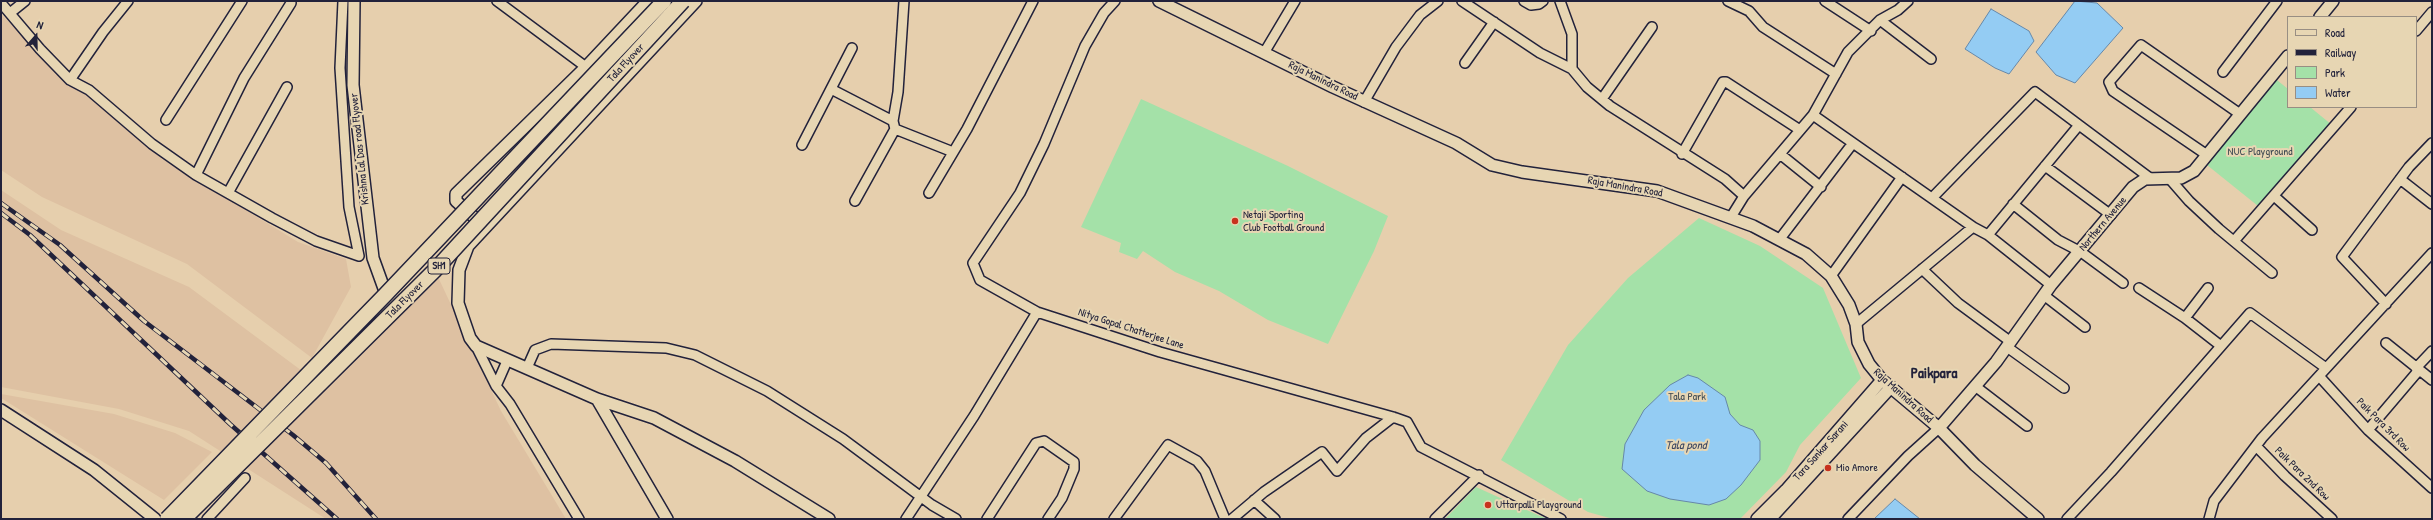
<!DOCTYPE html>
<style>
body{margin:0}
#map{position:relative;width:2433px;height:520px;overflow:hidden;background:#e6cfad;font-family:"Patrick Hand",sans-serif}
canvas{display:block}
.frame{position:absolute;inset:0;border:2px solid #22223b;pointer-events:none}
.legend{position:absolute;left:2287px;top:16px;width:130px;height:92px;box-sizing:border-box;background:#e7d6b3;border:1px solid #988e83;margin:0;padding:5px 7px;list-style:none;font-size:12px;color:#22223b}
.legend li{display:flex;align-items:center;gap:8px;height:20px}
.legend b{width:20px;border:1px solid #988e83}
.north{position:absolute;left:16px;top:16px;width:40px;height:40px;-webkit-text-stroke:3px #e7d6b3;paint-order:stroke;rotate:20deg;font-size:11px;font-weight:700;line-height:16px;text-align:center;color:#22223b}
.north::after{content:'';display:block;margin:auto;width:14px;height:18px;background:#22223b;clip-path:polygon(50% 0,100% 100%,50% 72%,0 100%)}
</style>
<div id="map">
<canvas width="2433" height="520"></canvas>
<div class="frame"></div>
<ul class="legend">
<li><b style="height:5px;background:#e7d6b3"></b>Road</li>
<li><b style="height:5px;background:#22223b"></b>Railway</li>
<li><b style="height:11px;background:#a4e1a8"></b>Park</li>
<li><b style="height:11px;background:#94ccf3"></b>Water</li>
</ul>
<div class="north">N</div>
</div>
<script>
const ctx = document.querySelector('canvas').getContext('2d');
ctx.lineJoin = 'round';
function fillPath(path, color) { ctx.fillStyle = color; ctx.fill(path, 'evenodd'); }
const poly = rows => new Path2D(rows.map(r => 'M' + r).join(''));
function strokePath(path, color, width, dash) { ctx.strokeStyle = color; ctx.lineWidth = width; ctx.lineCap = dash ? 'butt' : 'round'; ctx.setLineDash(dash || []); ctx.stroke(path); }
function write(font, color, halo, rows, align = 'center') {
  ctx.font = font + ' "Patrick Hand",sans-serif'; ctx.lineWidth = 4; ctx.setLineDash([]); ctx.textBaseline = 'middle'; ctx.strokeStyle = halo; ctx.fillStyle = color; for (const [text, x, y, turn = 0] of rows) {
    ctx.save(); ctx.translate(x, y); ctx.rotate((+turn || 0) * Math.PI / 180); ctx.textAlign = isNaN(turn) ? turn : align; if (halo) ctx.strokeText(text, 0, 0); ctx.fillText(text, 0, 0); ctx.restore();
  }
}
fillPath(poly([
 [1,14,54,68,162,159,298,242,346,259,351,287,312,358,187,264,42,197,1,170],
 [1,190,61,230,189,287,325,388,438,277,501,411,566,519,326,519,189,431,119,409,1,387],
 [1,394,114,414,175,433,212,452,164,500,1,398]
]), '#dec1a2');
fillPath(poly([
 [2272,76,2288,89,2288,107,2310,107,2332,125,2263,210,2202,161],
 [1141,99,1288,166,1388,216,1374,251,1328,344,1268,320,1219,291,1175,272,1143,251,1137,259,1119,252,1121,243,1081,227],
 [1699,218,1760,246,1823,288,1861,378,1800,445,1786,472,1740,519,1613,519,1588,512,1501,460,1568,345,1628,278],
 [1476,487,1540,516,1549,519,1445,519]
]), '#a4e1a8');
const water = poly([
 [2075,1,2097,3,2123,28,2075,83,2056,75,2036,52,2075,1],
 [1991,9,2029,31,2034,41,2009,74,1995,68,1965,49,1991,9],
 [1688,375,1698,378,1725,397,1730,414,1740,425,1753,430,1760,441,1760,460,1741,485,1726,499,1709,505,1670,499,1647,491,1622,469,1625,444,1644,410,1670,385,1688,375],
 [1895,499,1920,519,1874,519,1895,499]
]);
fillPath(water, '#94ccf3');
strokePath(water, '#6688a9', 1);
const minor = poly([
 [343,1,340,68,349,207,359,256],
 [497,1,586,67],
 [1115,1,1104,13,1085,46,1044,144,1020,193,973,263,980,280,1037,312,1160,352,1393,417,1407,422,1421,447,1561,519],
 [1462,1,1540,53,1572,69],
 [1524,1,1531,5,1539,4,1543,1],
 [1560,1,1572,34,1572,69,1587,87,1610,106,1725,179,1744,196],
 [1728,1,1749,11,1763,27,1836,74],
 [1825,1,1871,31],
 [1,3,40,49,70,80,89,90,152,144,196,175,272,218,316,241,359,256],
 [10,13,25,1],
 [1880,20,1931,59],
 [2416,31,2432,12],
 [1264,53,1295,1],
 [1465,63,1494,22],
 [2223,72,2277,1],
 [70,80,103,32,128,1],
 [831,89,893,121],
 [1602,99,1652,27],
 [1364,102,1396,47,1420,15,1438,1],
 [1813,115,1973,227],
 [166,120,242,1],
 [895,129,953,152],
 [802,145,852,48],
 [1682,154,1723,82,1726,82,1800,130],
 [1780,154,1821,187],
 [2207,155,2113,91,2109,82,2141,45,2240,114],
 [2045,166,2111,215],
 [196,175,244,78,291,3],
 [2169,178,2189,201,2219,229,2272,273],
 [2400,179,2432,204],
 [228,193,287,87],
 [929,193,967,129,1033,1],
 [2274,196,2312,230],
 [1932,198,2035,92,2079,125],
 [855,201,895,129,893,121,898,92,904,1],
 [2013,204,2058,240,2081,252,2123,283],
 [1731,217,1744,196,1813,115,1848,52,1880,20,1898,10,1908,1],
 [1988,235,2079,125,2150,178],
 [1779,240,1853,143],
 [2234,241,2351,107],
 [1922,269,1958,303,2011,342],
 [1831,276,1902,177],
 [2139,288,2185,318,2221,346],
 [2045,296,2085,327],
 [2386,304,2342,257,2409,167,2432,143],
 [2185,318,2208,288],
 [1856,324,1973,227,1988,235,2051,285],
 [2386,343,2432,380],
 [476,346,496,386],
 [2007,347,2064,388],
 [507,361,496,386,510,404,579,519],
 [527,368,535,350,551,344,666,348,695,355,767,391,843,439,932,505,956,519],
 [2416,368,2432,351],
 [2319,376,2368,430,2432,488],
 [1975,386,2027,426],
 [2368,430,2419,370],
 [2256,446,2285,476,2332,519],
 [1254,500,1275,519],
 [207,519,245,478],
 [906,519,974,416,1037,312],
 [987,519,1036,443,1044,441,1074,462,1074,469,1062,498,1048,519],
 [1114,519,1168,445,1197,461,1205,471,1225,519],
 [1232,519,1264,492,1322,452,1337,471,1366,438,1393,417],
 [1435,519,1479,475],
 [1848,519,1908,456,1939,428],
 [2067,519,2111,472,2250,313,2326,368],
 [2209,519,2214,501,2262,438,2432,253]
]);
const tertiary = poly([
 [354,1,353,85,373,258,386,294],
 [696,1,468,246,459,270,458,303,470,338,476,346,597,399,654,418,735,461,829,519],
 [1159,1,1333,87,1456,143,1492,165,1522,172,1657,191,1753,226,1806,254,1831,276,1849,305,1856,324,1858,342,1869,364,1882,380,1939,428,1975,465,2038,519],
 [2320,17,2333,1],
 [484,226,456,201,456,194,586,67,648,1],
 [597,399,667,519],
 [1,410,94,470,155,519],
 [1939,428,1996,362,2051,285,2133,187,2145,179,2181,178,2194,171,2288,56],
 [1757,519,1786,490,1882,380],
 [1770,519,1891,387]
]);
strokePath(minor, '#22223b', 12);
strokePath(tertiary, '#22223b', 14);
strokePath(minor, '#e7d6b3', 9);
strokePath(tertiary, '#e7d6b3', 11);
const rail = poly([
 [1,203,60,245,144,321,293,435,326,463,376,519],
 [1,213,30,235,230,424,337,519]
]);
strokePath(rail, '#22223b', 4.5);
strokePath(rail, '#e7d6b3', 3, [9]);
const primaryBridge = poly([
 [167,519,386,294,664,1],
 [184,519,434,271,683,1]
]);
strokePath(primaryBridge, '#22223b', 17, []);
strokePath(primaryBridge, '#e7d6b3', 14);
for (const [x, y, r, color] of [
 [1235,221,4,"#c8321e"],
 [1828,468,4,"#c8321e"],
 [1488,505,4,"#c8321e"]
]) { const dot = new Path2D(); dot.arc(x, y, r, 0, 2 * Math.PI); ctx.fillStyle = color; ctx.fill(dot); strokePath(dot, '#e7d6b3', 1.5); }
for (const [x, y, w] of [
 [439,266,22]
]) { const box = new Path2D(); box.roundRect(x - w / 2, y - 8, w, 16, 3); ctx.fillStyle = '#e7d6b3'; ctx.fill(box); strokePath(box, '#22223b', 1); }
write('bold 10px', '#22223b', null, [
 ["SH1",439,266]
]);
write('11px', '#22223b', '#e7d6b3', [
 ["Tala Flyover",626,63,-47],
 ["Raja Manindra Road",1323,81,26],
 ["Krishna Lal Das road Flyover",360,149,-96],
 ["Raja Manindra Road",1625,187,10],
 ["Northern Avenue",2103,224,-50],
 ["Tala Flyover",405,300,-45],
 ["Nitya Gopal Chatterjee Lane",1131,329,18],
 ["Raja Manindra Road",1903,396,42],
 ["Paik Para 3rd Row",2383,425,45],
 ["Tara Sankar Sarani",1821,451,-48],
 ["Paik Para 2nd Row",2302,474,44]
]);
write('11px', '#3c4851', '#e7d6b3', [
 ["NUC Playground",2260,152],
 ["Tala Park",1687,397]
]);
write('11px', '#22223b', '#e7d6b3', [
 ["Netaji Sporting",1243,215],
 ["Club Football Ground",1243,228],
 ["Mio Amore",1836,468],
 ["Uttarpalli Playground",1496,505]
], 'left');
write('italic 12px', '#394460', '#e7d6b3', [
 ["Tala pond",1686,446]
]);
write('bold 15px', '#22223b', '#e7d6b3', [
 ["Paikpara",1934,374]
]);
</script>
